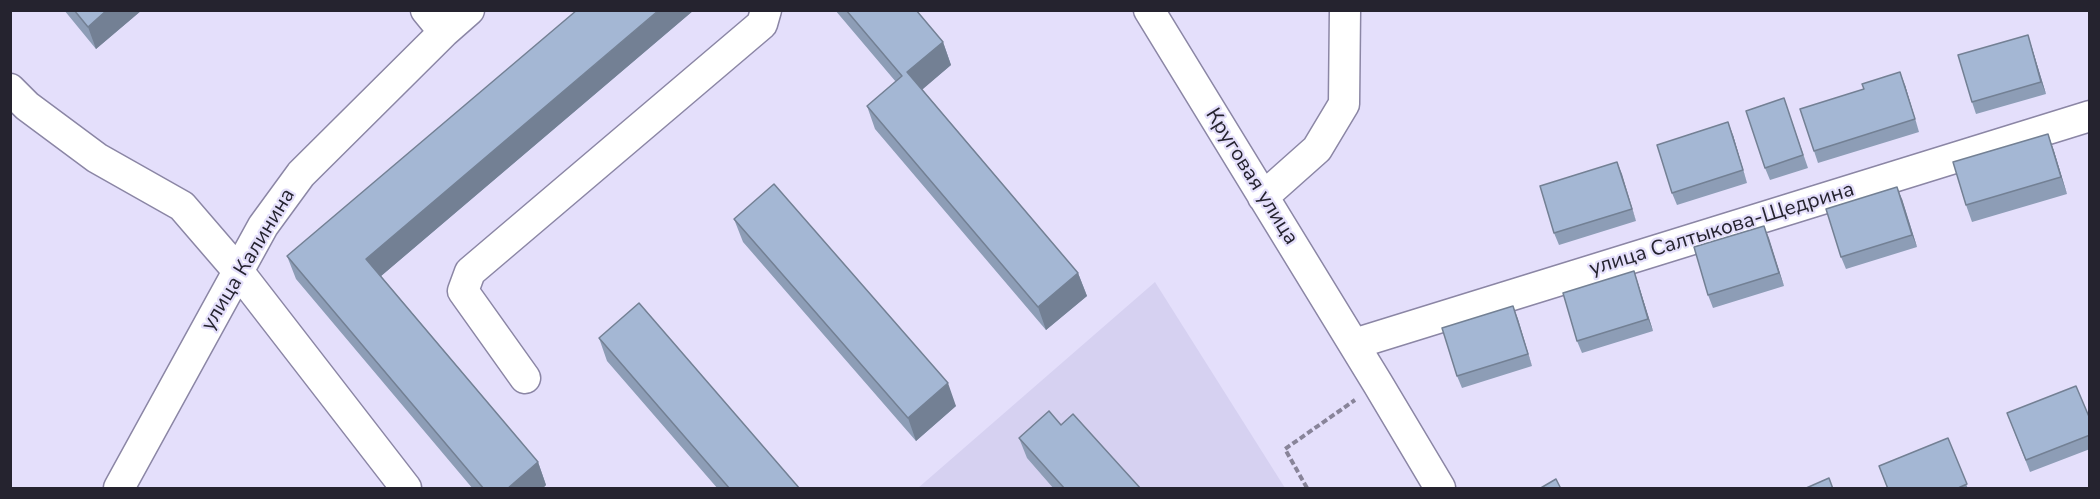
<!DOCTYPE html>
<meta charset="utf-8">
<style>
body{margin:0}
#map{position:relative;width:2100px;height:499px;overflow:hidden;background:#e4dffb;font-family:"Nunito Sans",sans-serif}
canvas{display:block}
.frame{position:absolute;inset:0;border:12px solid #25232f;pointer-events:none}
</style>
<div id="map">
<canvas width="2100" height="499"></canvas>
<div class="frame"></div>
</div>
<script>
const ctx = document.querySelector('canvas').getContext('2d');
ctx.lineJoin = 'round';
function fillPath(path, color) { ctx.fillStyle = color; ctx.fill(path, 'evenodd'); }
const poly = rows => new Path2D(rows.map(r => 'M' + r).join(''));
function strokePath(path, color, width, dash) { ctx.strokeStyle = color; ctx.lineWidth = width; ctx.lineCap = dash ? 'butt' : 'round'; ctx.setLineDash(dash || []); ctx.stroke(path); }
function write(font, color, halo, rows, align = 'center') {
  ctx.font = font + ' "Nunito Sans",sans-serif'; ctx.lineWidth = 4.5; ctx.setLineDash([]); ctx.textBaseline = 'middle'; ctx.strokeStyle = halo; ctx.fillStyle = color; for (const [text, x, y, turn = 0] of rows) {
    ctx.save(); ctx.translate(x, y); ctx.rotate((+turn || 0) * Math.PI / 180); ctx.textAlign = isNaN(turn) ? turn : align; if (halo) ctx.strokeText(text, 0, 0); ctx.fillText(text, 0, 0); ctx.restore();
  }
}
fillPath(poly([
 [1155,282,1285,488,918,488]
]), '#d6d1f1');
const minor = poly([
 [426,10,444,32],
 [1149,10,1378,384,1440,488],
 [10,89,27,106,97,158,182,206,238,271,406,488],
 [1263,197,1317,149,1344,104,1345,10],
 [1354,344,2090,116],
 [525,378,463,291,470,272,762,24,766,10],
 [119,488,263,226,301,174,444,32,469,10]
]);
strokePath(minor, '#8b86a5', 33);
strokePath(poly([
 [1307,488,1285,449,1355,400]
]), '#888499', 4, [6, 3]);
strokePath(minor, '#fff', 30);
fillPath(poly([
 [64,10,142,10,96,49],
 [694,10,381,276,538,462,546,485,542,489,473,489,296,279,287,256],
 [835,10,916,10,943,42,951,65,922,89,1078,273,1087,296,1046,330,875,129,867,106,896,82],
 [2032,48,2046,94,1976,114,1972,102],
 [1905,85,1919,132,1818,163,1814,151],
 [1784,98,1808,168,1770,180,1765,168],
 [2048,134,2054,151,2067,194,1972,222,1966,205],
 [1733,135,1747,183,1677,205,1672,193],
 [1617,162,1636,221,1559,245,1554,233],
 [1902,199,1917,247,1846,269,1841,257],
 [734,219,956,406,916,441,743,242],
 [1764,226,1784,286,1713,308,1708,295],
 [1634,271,1653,331,1582,353,1577,341],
 [1513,306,1532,366,1462,388,1457,376],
 [599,338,800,489,718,489,607,361],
 [2007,413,2090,419,2090,449,2030,472],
 [1061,425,1141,489,1054,489,1027,458,1019,438],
 [1948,438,1968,489,1888,489,1879,466]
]), '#8d9db6');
fillPath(poly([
 [107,10,142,10,96,49,88,27],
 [659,10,694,10,374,282,366,259],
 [2028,35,2032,48,2046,94,2041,82],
 [943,42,951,65,916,95,907,72],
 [1900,72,1905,85,1919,132,1915,119],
 [1728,122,1733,135,1747,183,1743,170],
 [2048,134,2054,151,2067,194,2061,177],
 [1617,162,1622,174,1636,221,1632,209],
 [1897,187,1902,199,1917,247,1912,235],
 [1764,226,1769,238,1784,286,1779,273],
 [1634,271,1638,283,1653,331,1648,319],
 [1078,273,1087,296,1046,330,1038,307],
 [1513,306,1518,319,1532,366,1528,354],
 [948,383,956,406,916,441,908,418],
 [538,462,546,485,542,489,507,489]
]), '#738094');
const building = poly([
 [74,10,107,10,88,27,74,10],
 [577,10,659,10,366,259,538,462,507,489,484,489,287,256,577,10],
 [846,10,916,10,943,42,907,72,1078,273,1038,307,867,106,902,76,846,10],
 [2028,35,2041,82,1972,102,1958,55,2028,35],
 [1900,72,1915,119,1814,151,1800,109,1864,89,1862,84,1900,72],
 [1784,98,1803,155,1765,168,1746,111,1784,98],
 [1728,122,1743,170,1672,193,1657,145,1728,122],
 [2048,134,2061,177,1966,205,1953,162,2048,134],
 [1617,162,1632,209,1554,233,1540,186,1617,162],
 [774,184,948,383,908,418,734,219,774,184],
 [1897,187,1912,235,1841,257,1826,209,1897,187],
 [1764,226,1779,273,1708,295,1694,247,1764,226],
 [1634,271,1648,319,1577,341,1563,293,1634,271],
 [639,303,800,489,730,489,599,338,639,303],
 [1513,306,1528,354,1457,376,1442,328,1513,306],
 [2076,386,2090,419,2090,435,2026,460,2007,413,2076,386],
 [1049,411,1061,425,1073,414,1141,489,1065,489,1019,438,1049,411],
 [1948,438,1967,484,1956,489,1888,489,1879,466,1948,438],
 [1829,478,1833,489,1804,489,1829,478],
 [1556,479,1561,489,1539,489,1556,479]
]);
fillPath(building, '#a4b7d4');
strokePath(building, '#738094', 1.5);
write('21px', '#25232f', '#e4dffb', [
 ["Круговая улица",1251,177,58],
 ["улица Салтыкова-Щедрина",1722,230,-17],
 ["улица Калинина",249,260,-59]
]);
</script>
